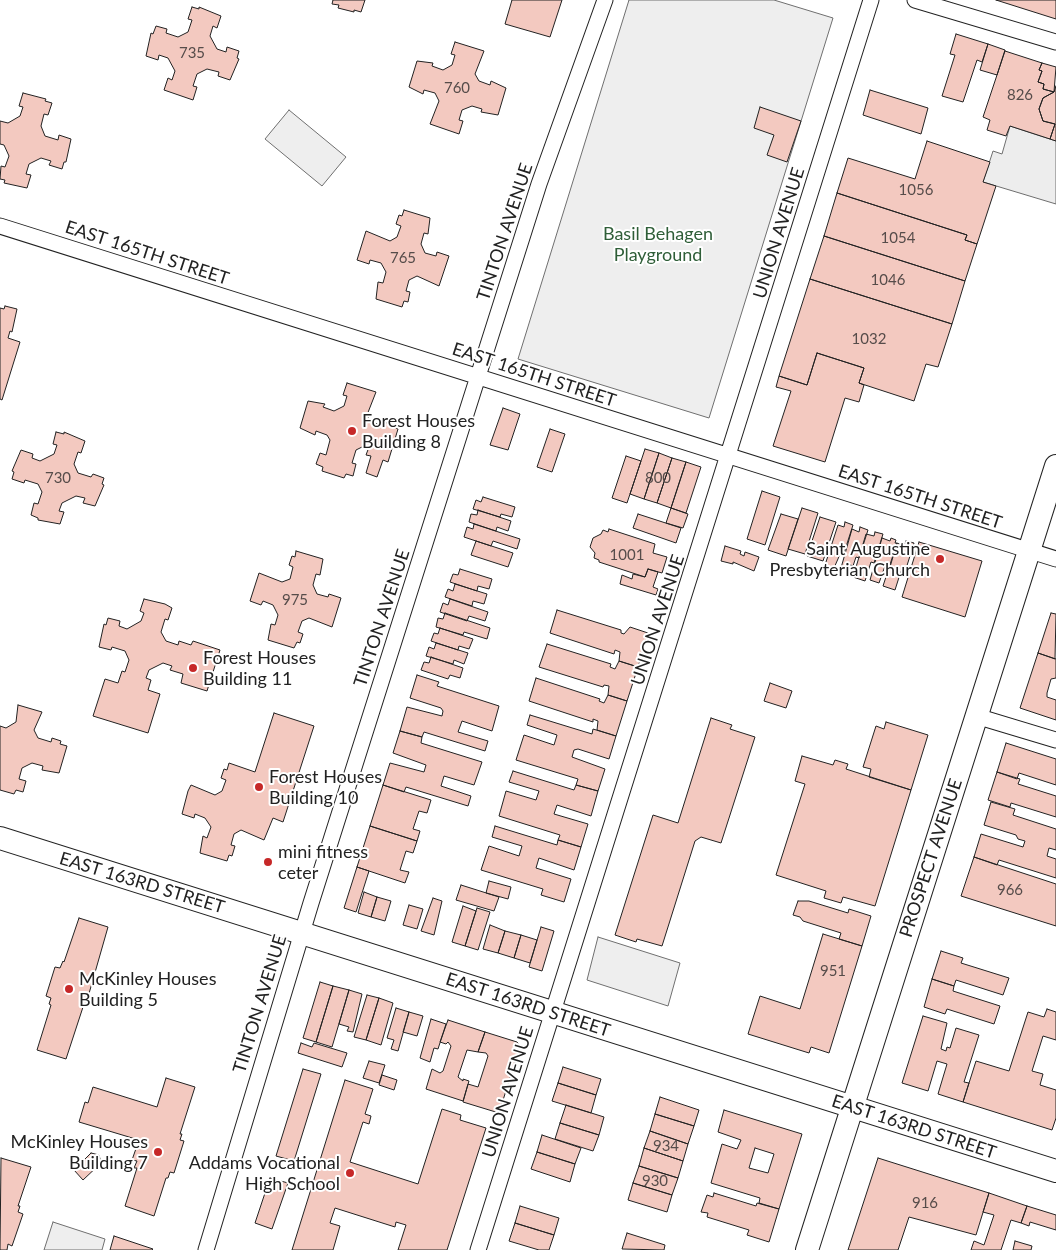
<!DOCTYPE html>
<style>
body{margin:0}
canvas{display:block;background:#fff}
</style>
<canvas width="1056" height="1250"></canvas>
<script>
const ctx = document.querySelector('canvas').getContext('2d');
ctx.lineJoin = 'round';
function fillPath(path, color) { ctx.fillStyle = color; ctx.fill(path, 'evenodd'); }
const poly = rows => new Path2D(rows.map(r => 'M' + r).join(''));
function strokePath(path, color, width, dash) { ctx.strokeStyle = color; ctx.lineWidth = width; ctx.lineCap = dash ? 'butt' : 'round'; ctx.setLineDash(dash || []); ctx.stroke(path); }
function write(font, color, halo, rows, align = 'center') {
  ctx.font = font + ' Lato,sans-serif'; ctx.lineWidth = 4; ctx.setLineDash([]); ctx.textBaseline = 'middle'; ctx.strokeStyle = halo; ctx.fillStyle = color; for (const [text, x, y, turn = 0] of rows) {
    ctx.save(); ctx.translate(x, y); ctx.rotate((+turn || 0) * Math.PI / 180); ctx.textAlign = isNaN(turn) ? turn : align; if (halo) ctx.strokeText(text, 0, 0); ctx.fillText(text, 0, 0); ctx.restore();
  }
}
const green = poly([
 [629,0,774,0,833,18,709,418,518,359,629,0],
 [289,110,346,157,322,186,265,139,289,110],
 [598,937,680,963,668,1006,587,980,598,937],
 [53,1222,105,1239,102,1250,44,1250,53,1222]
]);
fillPath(green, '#eee');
strokePath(green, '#6f6f6f', 1);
const parking = poly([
 [1010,126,1056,141,1056,204,983,182,993,151,1002,154,1010,126]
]);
fillPath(parking, '#ededed');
strokePath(parking, '#6f6f6f', 1);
const building = poly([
 [333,0,365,0,361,12,354,10,354,12,338,8,339,5,332,4,333,0],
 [512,0,562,0,550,37,505,24,512,0],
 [996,0,1056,0,1056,19,996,0],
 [192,7,199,9,199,7,221,16,217,28,213,26,210,36,217,49,226,52,227,47,239,51,237,58,239,59,230,80,218,76,219,72,207,69,197,74,193,86,197,87,193,100,164,90,168,78,172,80,175,71,168,58,159,55,158,60,146,56,151,33,153,34,156,26,167,29,166,33,178,37,188,32,192,20,188,19,192,7],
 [956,34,988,44,982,62,977,60,963,102,942,96,955,55,950,54,956,34],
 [455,42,484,51,475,74,479,81,490,85,491,81,506,88,498,115,481,112,482,109,472,106,462,110,459,120,463,121,459,134,430,124,439,101,435,93,424,90,423,94,409,87,417,61,433,63,432,66,443,70,452,65,455,55,451,54,455,42],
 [988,44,1005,50,997,75,980,70,988,44],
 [1005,51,1042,63,1039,70,1042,71,1038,82,1044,84,1043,89,1054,92,1043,98,1039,109,1043,121,1055,124,1050,139,1010,126,1006,136,987,130,990,120,983,117,1005,51],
 [1042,63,1056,67,1054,92,1043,89,1044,84,1038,82,1042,71,1039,70,1042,63],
 [1056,86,1056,141,1050,139,1055,124,1043,121,1039,109,1043,98,1054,92,1056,86],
 [870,90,928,108,921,134,863,115,870,90],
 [23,93,46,99,45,101,52,103,48,115,44,114,41,126,45,136,58,140,59,135,71,139,66,162,64,162,62,169,49,165,51,161,41,158,29,164,26,174,31,175,27,188,4,183,5,180,0,179,1,166,5,167,9,156,4,145,0,144,0,121,8,123,20,116,23,107,19,106,23,93],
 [760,107,801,121,787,162,767,155,774,135,754,128,760,107],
 [927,141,990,162,983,182,996,186,977,244,965,240,967,235,837,193,848,158,915,179,927,141],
 [837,193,967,235,965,240,977,244,965,281,824,236,837,193],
 [404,210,430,218,428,234,424,233,421,244,425,253,436,256,437,252,449,256,439,286,417,276,409,280,406,291,410,292,408,302,404,301,402,307,376,299,378,282,383,283,386,272,381,263,370,260,369,264,357,260,366,231,390,241,397,237,401,226,396,224,399,215,402,216,404,210],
 [824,236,965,281,952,324,810,279,824,236],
 [810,279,952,324,938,367,926,364,914,401,859,383,864,368,817,353,807,385,779,376,810,279],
 [5,306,17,309,12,332,10,331,8,338,20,342,2,400,0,399,0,308,4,309,5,306],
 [817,353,864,368,859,383,864,385,859,402,845,398,825,462,773,446,791,391,776,387,779,376,807,385,817,353],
 [347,383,376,392,367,415,371,422,382,425,383,421,398,429,388,462,383,460,377,477,366,473,371,456,366,455,369,447,364,446,356,450,352,463,356,464,353,476,346,474,344,478,322,471,323,467,316,464,320,453,326,455,330,440,327,435,316,431,315,435,300,428,308,401,325,404,323,407,334,411,344,406,347,396,343,395,347,383],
 [503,408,520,414,508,450,490,445,503,408],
 [550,429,565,434,552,472,537,467,550,429],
 [56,432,64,434,64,432,85,441,81,453,78,452,74,464,78,473,91,477,93,474,104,478,102,484,104,485,95,506,83,503,85,498,76,496,62,503,59,511,64,512,60,524,38,520,38,518,31,515,34,503,38,504,42,492,38,484,25,480,24,483,12,479,14,472,12,471,21,450,33,454,32,458,40,461,54,454,57,445,53,444,56,432],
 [645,449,659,453,644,499,630,494,645,449],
 [659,453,672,458,657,503,644,499,659,453],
 [626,456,641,461,627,503,612,498,626,456],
 [672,458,686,462,671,508,657,503,672,458],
 [686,462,701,467,686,513,671,508,686,462],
 [762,491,780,497,765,545,747,539,762,491],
 [483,497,515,507,512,517,501,514,500,517,473,509,476,500,481,502,483,497],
 [671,508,688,514,683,528,666,523,671,508],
 [802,508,818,513,805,554,788,549,802,508],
 [478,510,511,521,508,531,497,527,496,531,469,522,471,514,477,515,478,510],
 [638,514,681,528,676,543,633,528,638,514],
 [781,514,798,519,786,556,768,550,781,514],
 [820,517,836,522,823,561,807,556,820,517],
 [845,522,853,525,844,553,841,552,834,568,825,565,838,525,844,527,845,522],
 [474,524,520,539,517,549,493,541,491,546,464,537,467,527,473,529,474,524],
 [860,527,868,530,859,558,856,557,853,566,848,564,846,570,841,568,852,529,859,532,860,527],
 [609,529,655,544,653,553,667,557,662,573,648,569,645,577,599,562,599,560,594,558,595,553,590,547,593,538,601,534,603,530,608,532,609,529],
 [875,532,883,534,874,563,871,562,865,581,853,577,866,534,874,536,875,532],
 [882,538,890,541,891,538,896,540,895,543,897,543,890,567,885,566,879,583,870,580,882,538],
 [476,541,513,553,508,567,471,555,476,541],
 [906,541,914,543,905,572,901,571,895,590,883,586,897,543,904,546,906,541],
 [919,542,982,561,965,617,902,597,919,542],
 [725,546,741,551,740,554,744,556,745,552,759,557,754,571,733,562,733,564,721,561,725,546],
 [296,551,323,559,320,575,316,574,313,585,317,594,328,597,329,594,341,598,332,627,309,618,302,621,298,632,303,634,300,643,297,642,294,648,268,640,271,624,275,625,278,615,273,605,263,601,261,605,250,601,259,573,282,582,290,579,293,567,289,565,292,556,295,557,296,551],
 [460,569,492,579,489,589,478,586,477,591,450,582,453,574,458,575,460,569],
 [648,569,658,572,653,587,658,589,656,595,620,584,622,575,632,579,633,574,645,577,648,569],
 [455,584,487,594,484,604,473,601,472,606,445,597,448,589,453,591,455,584],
 [144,599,165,604,172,608,168,620,165,619,161,632,166,641,178,645,179,641,191,645,193,641,220,650,207,691,181,683,183,674,170,670,172,666,163,663,149,670,146,678,151,680,148,690,160,694,148,733,93,716,105,679,118,683,122,671,125,672,129,660,125,651,112,647,111,650,99,647,104,624,106,625,108,618,120,621,119,626,127,629,141,621,144,613,140,611,144,599],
 [450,599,488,612,485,621,469,616,467,621,440,612,443,603,448,605,450,599],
 [557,610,621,630,621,633,624,634,630,627,648,633,638,667,619,661,620,652,615,650,614,654,550,633,557,610],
 [445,613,490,628,487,639,464,632,463,635,436,627,438,618,443,619,445,613],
 [1051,613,1056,614,1055,659,1038,653,1051,613],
 [440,628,473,639,469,649,459,646,458,650,431,641,434,633,438,634,440,628],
 [436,643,468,653,464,664,454,660,453,664,426,656,429,647,434,649,436,643],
 [547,644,611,664,610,667,615,669,619,661,638,667,627,701,608,695,609,686,604,685,603,687,539,667,547,644],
 [1038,653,1056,659,1056,678,1051,679,1047,693,1047,697,1056,700,1056,720,1020,708,1038,653],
 [431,657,463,668,460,678,450,675,448,679,421,670,424,662,429,663,431,657],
 [417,675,439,682,437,686,499,706,492,731,462,721,458,732,488,741,485,751,424,732,422,737,400,731,407,707,442,716,443,711,441,708,410,698,417,675],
 [536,678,600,699,599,701,604,703,608,695,627,701,616,736,597,730,598,721,593,719,593,722,529,701,536,678],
 [770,683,792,691,786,708,764,701,770,683],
 [18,705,42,712,34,730,38,738,51,742,52,738,61,741,60,744,67,746,59,773,42,770,43,766,32,763,22,768,19,779,26,781,23,792,16,790,14,794,0,790,0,726,6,728,16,722,18,705],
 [274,713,314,726,283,822,273,818,264,840,241,830,234,834,231,845,235,846,232,856,229,855,227,861,200,853,203,836,207,838,211,827,205,818,195,814,194,818,182,814,188,791,191,785,215,795,222,791,226,780,221,778,224,769,227,770,229,763,255,772,274,713],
 [530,715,592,734,593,729,616,736,609,759,578,749,574,750,572,757,605,769,598,791,576,785,578,779,516,760,524,735,554,745,557,735,527,725,530,715],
 [711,718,732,725,730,729,755,737,721,843,701,837,695,841,662,946,637,939,636,942,615,935,653,815,678,823,711,718],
 [886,722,928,735,911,790,869,777,871,769,863,767,876,726,884,729,886,722],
 [400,731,422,737,421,743,482,762,474,785,444,776,441,786,471,796,468,806,406,787,404,792,383,785,390,763,424,772,426,765,393,753,400,731],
 [1006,743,1056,759,1056,785,1019,773,1017,779,997,772,1006,743],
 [802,756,833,765,835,760,848,764,846,769,911,790,875,906,843,897,841,903,824,898,826,891,776,875,805,784,795,781,802,756],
 [513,771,574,790,576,785,598,791,591,816,557,805,554,814,588,824,581,847,558,840,560,835,499,816,506,791,536,800,539,791,509,782,513,771],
 [997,772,1020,779,1018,784,1056,796,1056,817,1011,803,1010,807,988,800,997,772],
 [383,785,431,800,427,813,419,811,413,829,420,831,417,841,370,826,383,785],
 [991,802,1015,809,1013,815,1056,829,1056,850,1049,848,1047,856,1056,859,1056,878,999,860,997,865,974,857,981,834,1023,847,1025,841,1018,839,1016,835,984,825,991,802],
 [370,826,417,841,413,853,406,851,400,870,409,872,405,883,357,867,370,826],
 [495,826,557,845,558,840,581,847,574,870,539,858,536,868,571,879,564,902,541,895,543,889,481,870,489,846,519,856,522,846,492,837,495,826],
 [974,857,1056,884,1056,926,961,896,974,857],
 [357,867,369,871,356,912,344,908,357,867],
 [489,881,511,887,508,899,486,893,489,881],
 [461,885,499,897,494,911,456,900,461,885],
 [364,892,377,897,371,917,358,913,364,892],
 [377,897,391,901,385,921,371,917,377,897],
 [433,898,442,901,434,935,421,931,433,898],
 [798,901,809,901,848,913,849,909,871,916,862,946,839,939,841,933,803,921,800,917,793,915,798,901],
 [409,905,423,909,417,929,403,925,409,905],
 [463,906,476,911,465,946,452,942,463,906],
 [477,908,490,912,478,950,465,946,477,908],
 [79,918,108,927,86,1004,84,1004,66,1059,37,1050,51,1005,49,1004,51,998,46,996,55,967,60,968,63,961,64,962,79,918],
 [490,925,505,931,498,953,483,949,490,925],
 [541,927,554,931,542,971,529,967,541,927],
 [505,931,521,935,514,958,498,953,505,931],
 [823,934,862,946,829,1053,811,1047,809,1053,748,1034,760,996,800,1009,823,934],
 [521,935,537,940,530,963,514,958,521,935],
 [941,951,963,958,961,963,1009,978,1003,995,956,980,954,986,932,979,941,951],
 [932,979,954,986,953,991,1000,1006,994,1024,947,1009,945,1014,924,1007,932,979],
 [320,982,333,986,316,1042,303,1038,320,982],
 [333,986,349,990,332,1047,316,1042,333,986],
 [349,990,362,994,353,1032,347,1031,349,1027,339,1024,349,990],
 [367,995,379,998,366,1040,354,1037,367,995],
 [379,998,393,1003,381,1045,366,1040,379,998],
 [396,1008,409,1012,398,1051,391,1049,394,1040,387,1038,396,1008],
 [1047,1009,1056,1012,1056,1040,1043,1036,1032,1071,1043,1074,1040,1085,1056,1090,1056,1118,1052,1130,963,1102,976,1061,1009,1071,1028,1012,1044,1017,1047,1009],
 [409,1012,423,1016,417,1036,403,1032,409,1012],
 [923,1016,947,1023,941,1049,946,1051,947,1047,950,1048,956,1028,979,1035,964,1082,969,1083,963,1102,938,1094,947,1064,937,1061,928,1091,902,1083,923,1016],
 [431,1019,446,1024,438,1049,434,1048,430,1062,420,1058,431,1019],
 [448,1020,485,1032,478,1052,467,1050,458,1077,463,1081,463,1079,469,1081,463,1101,426,1089,432,1069,440,1073,443,1071,451,1046,448,1042,446,1044,440,1042,448,1020],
 [485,1032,517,1042,520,1046,499,1113,463,1102,468,1084,478,1087,488,1056,486,1053,478,1052,485,1032],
 [301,1043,312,1047,314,1043,347,1053,342,1067,298,1053,301,1043],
 [369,1061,385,1065,379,1083,363,1078,369,1061],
 [563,1067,601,1079,596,1095,558,1083,563,1067],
 [303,1069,321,1074,294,1161,276,1156,303,1069],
 [382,1075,397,1080,394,1090,379,1085,382,1075],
 [166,1078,195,1087,180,1134,182,1134,180,1140,184,1141,174,1173,170,1172,168,1178,166,1178,154,1216,125,1206,137,1168,134,1168,137,1161,132,1160,139,1140,79,1122,85,1102,88,1103,93,1087,157,1107,166,1078],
 [345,1080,373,1089,365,1114,371,1116,369,1124,363,1122,350,1162,418,1184,442,1109,461,1115,460,1120,486,1128,447,1250,398,1250,406,1225,396,1222,395,1227,335,1208,330,1223,340,1226,333,1250,292,1250,345,1080],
 [558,1083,596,1095,591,1113,552,1101,558,1083],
 [660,1097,699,1110,694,1126,655,1114,660,1097],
 [566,1105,604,1117,599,1135,560,1123,566,1105],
 [724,1110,802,1134,779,1209,759,1203,760,1198,711,1183,722,1144,737,1149,741,1140,718,1132,724,1110],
 [755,1148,774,1154,768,1173,749,1168,755,1148],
 [655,1114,694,1126,688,1144,650,1131,655,1114],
 [560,1123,599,1135,593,1151,555,1139,560,1123],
 [650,1131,688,1144,683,1161,644,1148,650,1131],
 [542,1135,581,1148,575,1164,537,1152,542,1135],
 [644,1148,683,1161,678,1178,639,1166,644,1148],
 [537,1152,575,1164,570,1182,531,1169,537,1152],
 [91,1153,99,1155,101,1163,83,1180,74,1170,91,1153],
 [1,1158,31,1167,18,1206,20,1206,18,1212,23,1214,12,1246,8,1244,7,1250,0,1250,1,1158],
 [878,1158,989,1193,976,1235,909,1217,898,1250,848,1250,878,1158],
 [639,1166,678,1178,672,1195,633,1183,639,1166],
 [270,1178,288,1183,272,1229,255,1223,270,1178],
 [633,1183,672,1195,667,1212,628,1200,633,1183],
 [714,1193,756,1206,757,1203,779,1209,769,1242,747,1235,749,1230,707,1217,708,1213,701,1212,707,1195,713,1197,714,1193],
 [989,1193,1027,1206,1021,1223,1011,1220,1001,1250,971,1250,974,1241,984,1245,994,1215,983,1212,989,1193],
 [520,1206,559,1218,554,1235,515,1223,520,1206],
 [1027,1206,1056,1215,1056,1230,1030,1222,1029,1226,1021,1223,1027,1206],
 [515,1223,554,1235,549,1250,539,1250,509,1241,515,1223],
 [627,1233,665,1245,664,1250,622,1249,627,1233],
 [114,1236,153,1249,152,1250,110,1250,114,1236],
 [1015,1241,1032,1246,1031,1250,1013,1250,1015,1241]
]);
fillPath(building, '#f3c9c0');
strokePath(building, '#222', 1);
const street = poly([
 [915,0,1056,42],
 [0,226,1056,559],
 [976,716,1056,740],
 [206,1250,311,903,539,184,605,0],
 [478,1250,871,0]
]);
const secondary = poly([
 [0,838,1056,1171],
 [807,1250,1056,466]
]);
strokePath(street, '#222', 17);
strokePath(secondary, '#222', 24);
strokePath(street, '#fff', 15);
strokePath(secondary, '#fff', 22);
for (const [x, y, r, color] of [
 [352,431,5,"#c62828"],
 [940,559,5,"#c62828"],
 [193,668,5,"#c62828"],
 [259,787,5,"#c62828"],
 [268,862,5,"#c62828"],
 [69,989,5,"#c62828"],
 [158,1152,5,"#c62828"],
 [350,1173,5,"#c62828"]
]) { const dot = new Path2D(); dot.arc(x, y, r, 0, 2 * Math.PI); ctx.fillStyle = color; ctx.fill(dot); strokePath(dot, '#fff', 2); }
write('15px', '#564c4a', null, [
 ["735",192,53],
 ["760",457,88],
 ["826",1020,95],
 ["1056",916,190],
 ["1054",898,238],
 ["765",403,258],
 ["1046",888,280],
 ["1032",869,339],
 ["730",58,478],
 ["800",658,478],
 ["1001",627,555],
 ["975",295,600],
 ["966",1010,890],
 ["951",833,971],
 ["934",666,1146],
 ["930",655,1181],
 ["916",925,1203]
]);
write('18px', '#222', '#fff', [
 ["TINTON AVENUE",505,232,-72],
 ["UNION AVENUE",779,233,-73],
 ["EAST 165TH STREET",147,253,18],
 ["EAST 165TH STREET",534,375,18],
 ["EAST 165TH STREET",920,497,18],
 ["TINTON AVENUE",382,618,-72],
 ["UNION AVENUE",658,620,-72],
 ["PROSPECT AVENUE",931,858,-72],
 ["EAST 163RD STREET",142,883,17],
 ["TINTON AVENUE",260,1004,-73],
 ["EAST 163RD STREET",528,1005,18],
 ["UNION AVENUE",508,1092,-73],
 ["EAST 163RD STREET",914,1127,18]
]);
write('18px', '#2f5e38', '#fff', [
 ["Basil Behagen",658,234],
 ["Playground",658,255]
]);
write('18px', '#222', '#fff', [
 ["Forest Houses",362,421],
 ["Building 8",362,442],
 ["Saint Augustine",930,549,"right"],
 ["Presbyterian Church",930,570,"right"],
 ["Forest Houses",203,658],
 ["Building 11",203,679],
 ["Forest Houses",269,777],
 ["Building 10",269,798],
 ["mini fitness",278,852],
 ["ceter",278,873],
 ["McKinley Houses",79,979],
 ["Building 5",79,1000],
 ["McKinley Houses",148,1142,"right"],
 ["Building 7",148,1163,"right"],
 ["Addams Vocational",340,1163,"right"],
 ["High School",340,1184,"right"]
], 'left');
</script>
